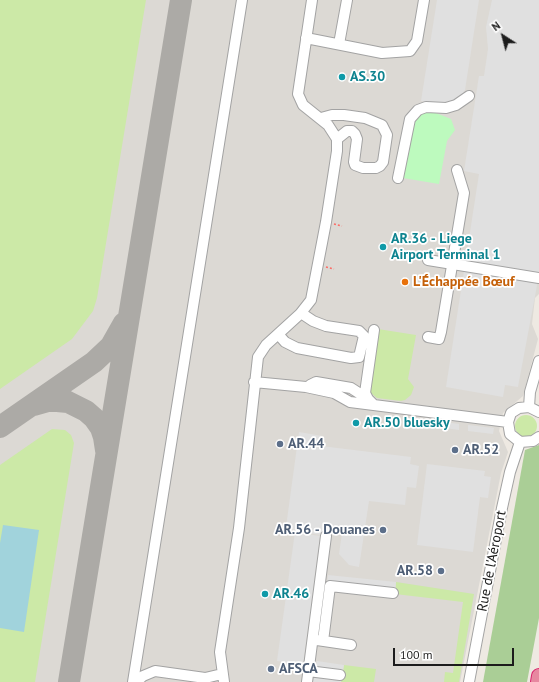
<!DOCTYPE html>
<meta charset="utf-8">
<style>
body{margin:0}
#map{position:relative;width:539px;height:682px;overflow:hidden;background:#eee9e2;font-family:"PT Sans",sans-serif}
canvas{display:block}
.north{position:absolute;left:483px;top:16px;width:40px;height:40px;-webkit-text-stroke:3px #fff;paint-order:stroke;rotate:324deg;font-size:11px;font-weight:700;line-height:16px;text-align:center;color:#1c1c1c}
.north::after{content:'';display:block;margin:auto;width:14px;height:18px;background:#1c1c1c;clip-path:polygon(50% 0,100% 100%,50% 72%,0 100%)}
.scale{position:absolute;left:393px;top:648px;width:121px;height:18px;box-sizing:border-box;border:2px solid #1c1c1c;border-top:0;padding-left:5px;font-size:12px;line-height:14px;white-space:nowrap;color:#1c1c1c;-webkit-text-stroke:3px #fff;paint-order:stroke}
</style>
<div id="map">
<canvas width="539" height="682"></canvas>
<div class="north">N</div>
<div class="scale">100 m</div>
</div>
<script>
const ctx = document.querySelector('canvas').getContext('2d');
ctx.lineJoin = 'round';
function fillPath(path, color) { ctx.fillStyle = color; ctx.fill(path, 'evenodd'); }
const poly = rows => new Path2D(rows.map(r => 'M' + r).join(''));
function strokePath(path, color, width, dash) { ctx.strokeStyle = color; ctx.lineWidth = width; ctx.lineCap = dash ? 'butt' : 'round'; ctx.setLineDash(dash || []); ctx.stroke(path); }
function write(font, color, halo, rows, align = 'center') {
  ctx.font = font + ' "PT Sans",sans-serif'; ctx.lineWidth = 3.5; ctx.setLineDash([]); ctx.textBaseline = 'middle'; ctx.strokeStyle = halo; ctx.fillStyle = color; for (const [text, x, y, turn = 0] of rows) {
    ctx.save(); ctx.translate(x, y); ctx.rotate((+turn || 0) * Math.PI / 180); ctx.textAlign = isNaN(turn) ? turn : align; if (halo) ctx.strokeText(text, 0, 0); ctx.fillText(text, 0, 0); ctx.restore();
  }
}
fillPath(poly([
 [0,0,539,0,539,294,535,298,532,324,538,339,523,396,503,413,499,431,508,452,501,473,460,682,0,682]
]), '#dcd9d4');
fillPath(poly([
 [0,0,146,0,97,298,93,311,72,339,0,389],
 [378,329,416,335,408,379,414,387,411,395,405,400,401,401,377,398,371,393,370,389],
 '515 426a11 11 0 1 1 22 0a11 11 0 1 1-22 0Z',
 [52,429,65,430,71,435,74,443,35,682,0,682,0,465],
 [396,582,474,594,459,682,444,682,445,672,453,673,463,602,395,594],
 [344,665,376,669,374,682,341,682]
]), '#cce9a7');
fillPath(poly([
 [539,445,539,618,527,682,483,682,525,450]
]), '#aace96');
fillPath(poly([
 [423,112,436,113,451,119,455,130,447,141,439,184,403,178,411,125]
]), '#bdfabe');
fillPath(poly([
 [437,0,479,0,465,90,461,97,447,105,421,101],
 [492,0,539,0,539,275,518,387,505,385,503,397,446,387,479,174,464,171,479,76,484,76,488,49,486,27],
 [424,419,459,424,459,430,423,425],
 [468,425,494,428,493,434,468,431],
 [299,432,322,436,321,446,411,457,410,464,419,466,416,488,407,487,405,505,369,501,359,567,349,565,339,554,342,533,321,535,295,531,286,527],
 [427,464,485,471,484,476,491,477,488,498,480,497,473,552,417,545],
 [295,532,320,536,303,665,277,661],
 [328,575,396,582,395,594,327,587],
 [317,661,344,665,341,682,313,682]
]), '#e0e0e0');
fillPath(poly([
 [3,525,39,530,24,632,0,628,0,543]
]), '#a1d3dc');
strokePath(poly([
 [34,405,48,401,57,401,68,402,86,411,94,418,101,428,104,437,106,450],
 [0,427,94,362,111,346,124,323],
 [69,682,181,0]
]), '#acaaa6', 22);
const minor = poly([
 [306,38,382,53,410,51,417,41,424,0],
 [339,44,347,0],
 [321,118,332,115,344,115,365,118,382,125,387,135,383,162,380,166,376,168,363,168,355,165,354,162,357,139,355,134,352,131,347,131,337,139],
 [398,178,410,119,418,110,426,107,446,108,456,105,469,96],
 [428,260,539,278],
 [278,334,285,342,297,348,351,358,359,357,364,336,359,331,326,326,313,321,301,313],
 [428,337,439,339,441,332,464,193,457,170],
 [254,382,306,387,334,393,350,402,508,422],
 [310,385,316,382,351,388,368,399],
 [374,405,368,399,365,393,374,330],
 [529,407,530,392,539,361],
 [539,412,529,407,519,408,511,413,508,422,510,434,520,442,533,441,539,437],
 [317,640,351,645],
 [323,641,330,586,393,593],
 [308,671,340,675],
 [133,682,242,0],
 [136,682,143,676,155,671,205,678,222,674],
 [224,682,220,652,239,528,258,357,266,345,300,314,311,300,326,222,337,151,337,139,328,125,303,105,298,94,312,0],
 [307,682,326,536],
 [469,682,502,508,510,472,520,442]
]);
const highway = poly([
 [538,682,539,676]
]);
strokePath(minor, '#a3a3a3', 12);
strokePath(highway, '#d9226c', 16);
strokePath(poly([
 [334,224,342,226],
 [326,267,334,269]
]), '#fb6c66', 1.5, [2, 2]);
strokePath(minor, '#fff', 10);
strokePath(highway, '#e788a0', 14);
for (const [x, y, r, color] of [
 [342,77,4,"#0f9aa8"],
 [383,247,4,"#0f9aa8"],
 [405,282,4,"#e8710a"],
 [356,423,4,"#0f9aa8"],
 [280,444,4,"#5c6f8a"],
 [455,450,4,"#5c6f8a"],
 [383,530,4,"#5c6f8a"],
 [441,571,4,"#5c6f8a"],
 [265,594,4,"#0f9aa8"],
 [271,669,4,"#5c6f8a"]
]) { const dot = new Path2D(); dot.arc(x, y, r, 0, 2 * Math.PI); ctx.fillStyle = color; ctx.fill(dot); strokePath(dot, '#fff', 1.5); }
write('bold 14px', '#0d838f', '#fff', [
 ["AS.30",350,77],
 ["AR.36 - Liege",391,239],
 ["Airport Terminal 1",391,255],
 ["AR.50 bluesky",364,423],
 ["AR.46",273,594]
], 'left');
write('bold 14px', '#c56008', '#fff', [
 ["L'Échappée Bœuf",413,282]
], 'left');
write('bold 14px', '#4e5e75', '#fff', [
 ["AR.44",288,444],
 ["AR.52",463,450],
 ["AR.56 - Douanes",375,530,"right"],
 ["AR.58",433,571,"right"],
 ["AFSCA",279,669]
], 'left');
write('14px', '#1c1c1c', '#fff', [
 ["Rue de l'Aéroport",492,561,-79]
]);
</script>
